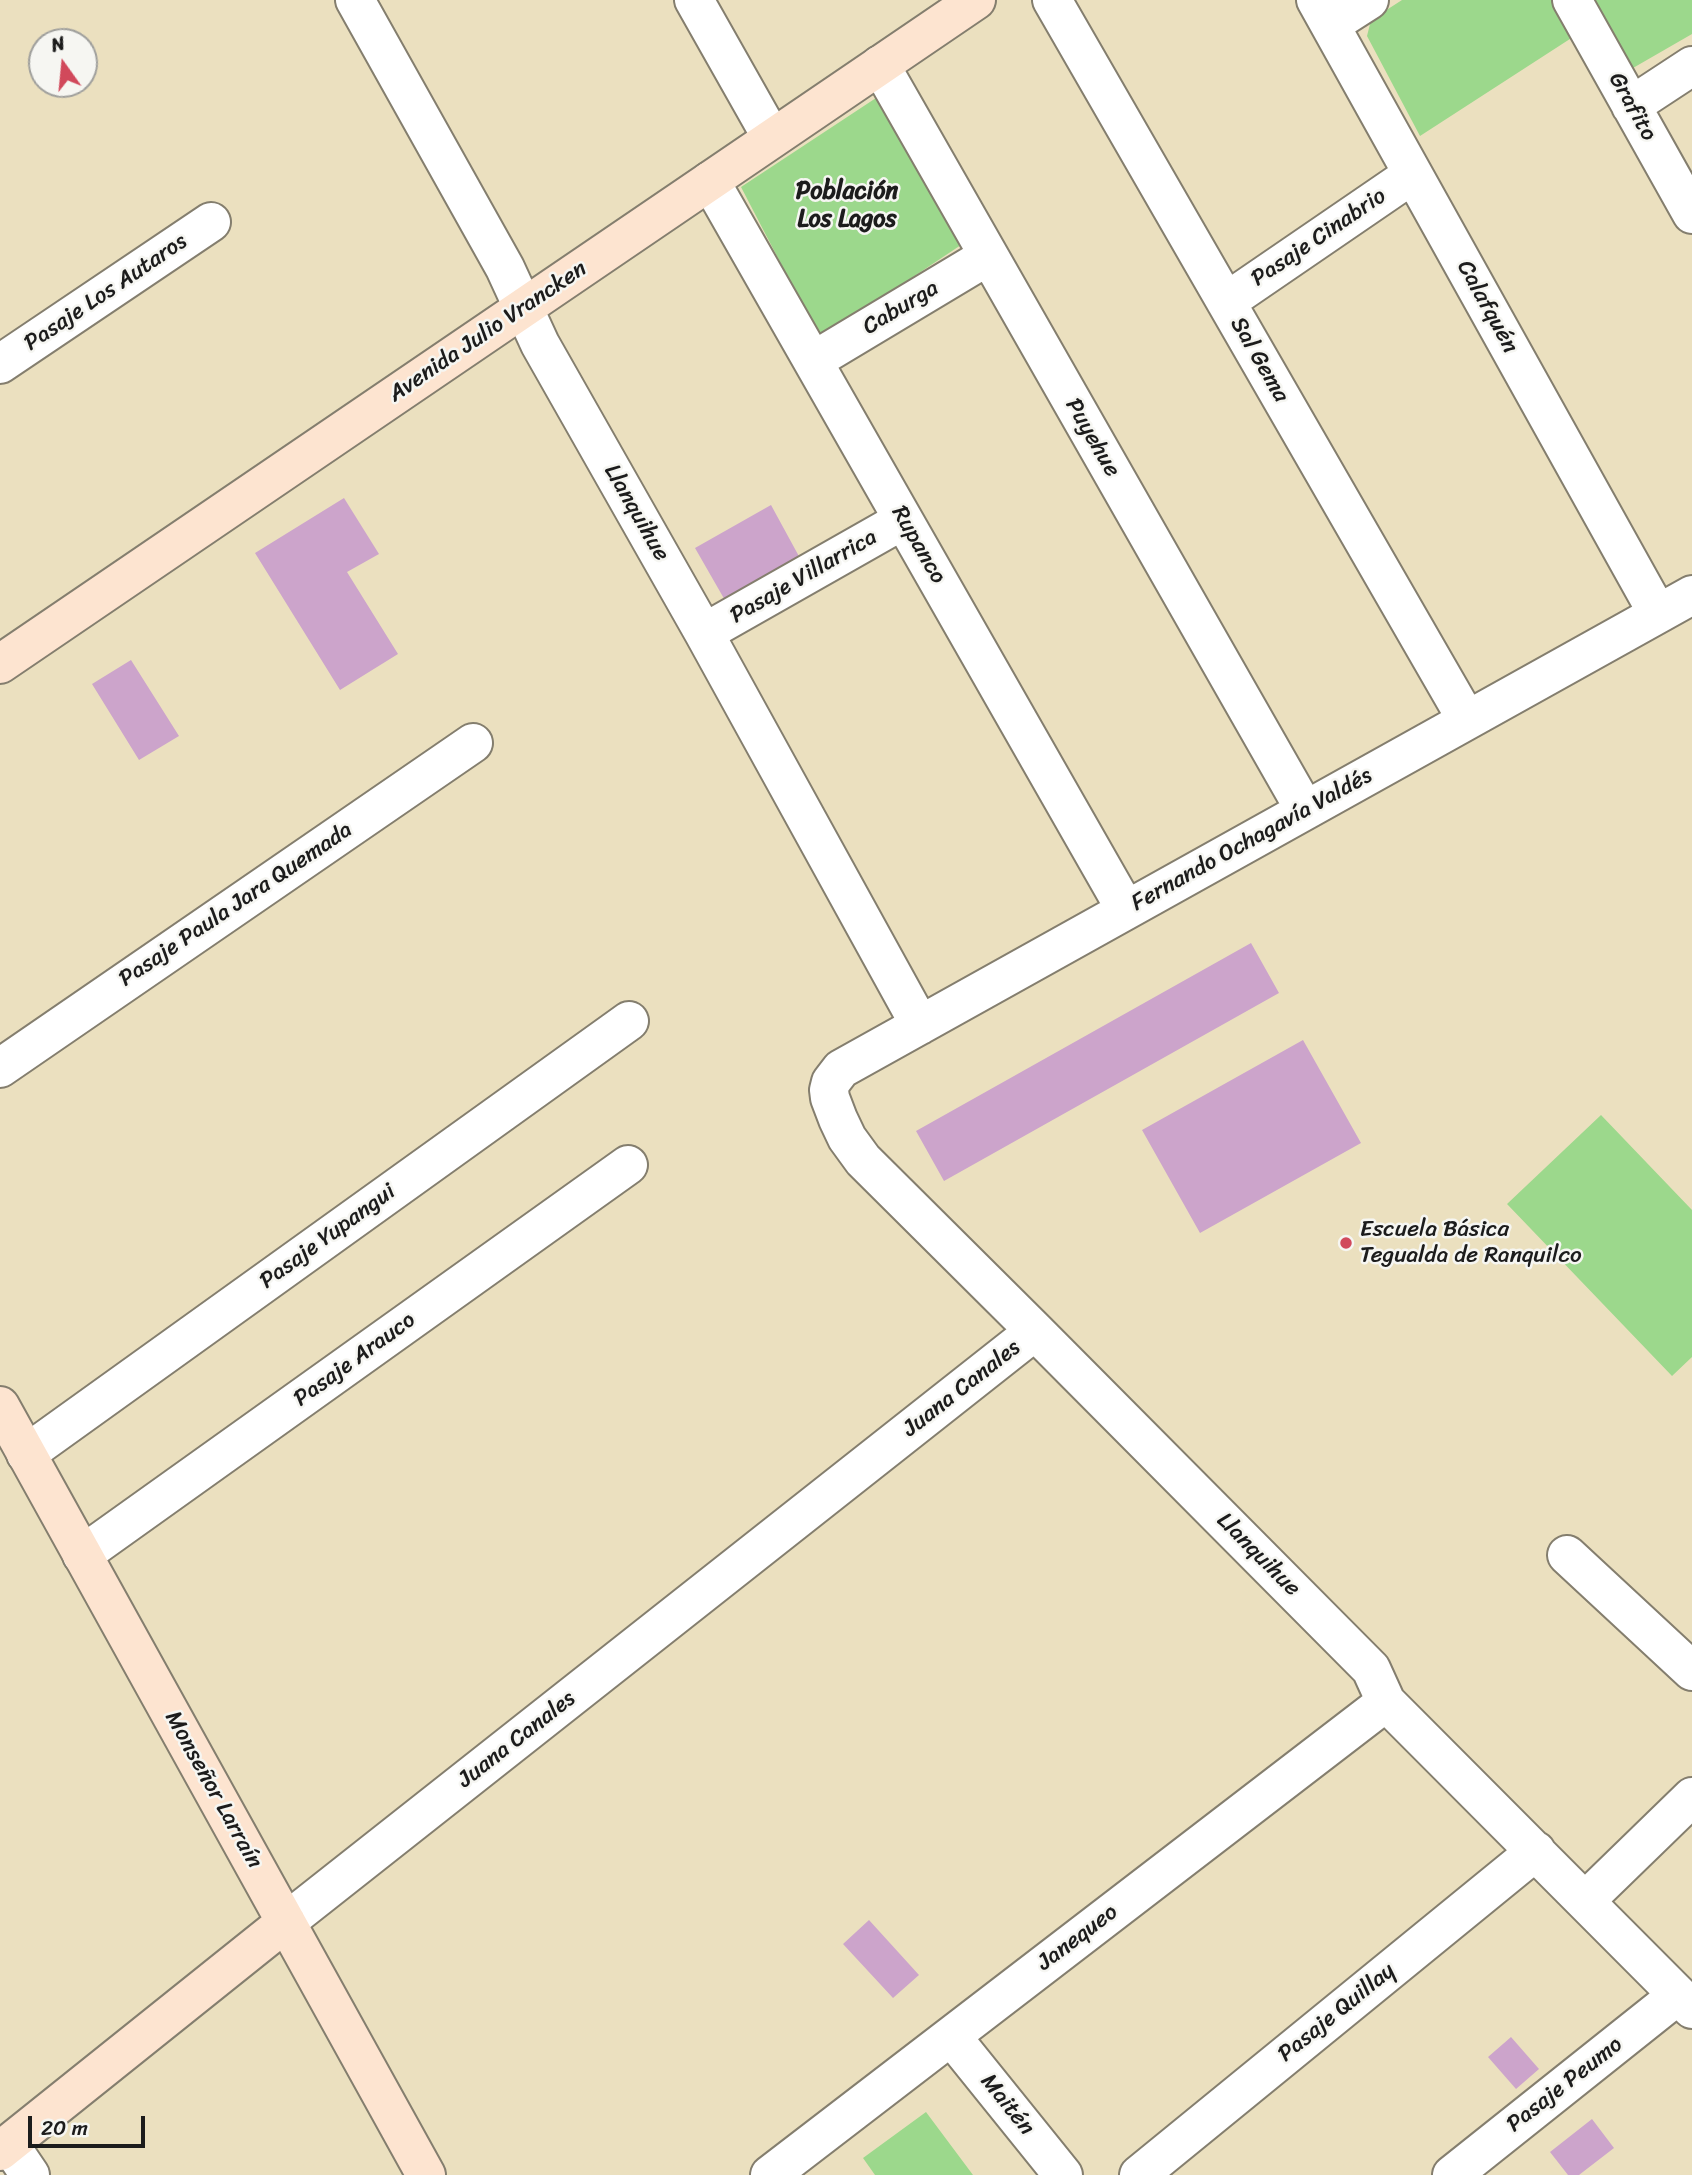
<!DOCTYPE html>
<meta charset="utf-8">
<style>
body{margin:0}
#map{position:relative;width:1692px;height:2175px;overflow:hidden;background:#ebe0bf;font-family:Sriracha,sans-serif}
canvas{display:block}
.north{position:absolute;left:28px;top:28px;width:70px;height:70px;box-sizing:border-box;background:#f6f6f2;border:2px solid #9f9f9c;border-radius:50%;rotate:345deg;font-size:19px;font-weight:700;line-height:28px;text-align:center;color:#1c1c1c}
.north::after{content:'';display:block;margin:auto;width:24px;height:32px;background:#d1495b;clip-path:polygon(50% 0,100% 100%,50% 72%,0 100%)}
.scale{position:absolute;left:28px;top:2116px;width:117px;height:32px;box-sizing:border-box;border:4px solid #1c1c1c;border-top:0;padding-left:9px;font-size:21px;line-height:24px;white-space:nowrap;color:#1c1c1c;-webkit-text-stroke:5px #f6f6f2;paint-order:stroke}
</style>
<div id="map">
<canvas width="1692" height="2175"></canvas>
<div class="north">N</div>
<div class="scale">20 m</div>
</div>
<script>
const ctx = document.querySelector('canvas').getContext('2d');
ctx.lineJoin = 'round';
function fillPath(path, color) { ctx.fillStyle = color; ctx.fill(path, 'evenodd'); }
const poly = rows => new Path2D(rows.map(r => 'M' + r).join(''));
function strokePath(path, color, width, dash) { ctx.strokeStyle = color; ctx.lineWidth = width; ctx.lineCap = dash ? 'butt' : 'round'; ctx.setLineDash(dash || []); ctx.stroke(path); }
function write(font, color, halo, rows, align = 'center') {
  ctx.font = font + ' Sriracha,sans-serif'; ctx.lineWidth = 5; ctx.setLineDash([]); ctx.textBaseline = 'middle'; ctx.strokeStyle = halo; ctx.fillStyle = color; for (const [text, x, y, turn = 0] of rows) {
    ctx.save(); ctx.translate(x, y); ctx.rotate((+turn || 0) * Math.PI / 180); ctx.textAlign = isNaN(turn) ? turn : align; if (halo) ctx.strokeText(text, 0, 0); ctx.fillText(text, 0, 0); ctx.restore();
  }
}
fillPath(poly([
 [1402,0,1553,0,1573,37,1420,136,1367,36,1371,20],
 [1594,0,1692,0,1692,34,1633,68],
 [876,98,964,243,820,339,741,187],
 [1601,1115,1692,1210,1692,1357,1672,1376,1507,1204],
 [926,2112,973,2175,875,2175,863,2158]
]), '#9cd88c');
fillPath(poly([
 [344,498,379,554,347,572,398,654,340,690,255,553],
 [771,505,801,560,726,602,695,548],
 [131,660,179,736,139,760,92,684],
 [1251,943,1279,993,944,1181,916,1131],
 [1303,1040,1361,1143,1200,1233,1142,1130],
 [869,1920,919,1975,893,1998,843,1944],
 [1511,2037,1539,2069,1516,2089,1488,2057],
 [1592,2119,1614,2148,1579,2175,1568,2175,1550,2152]
]), '#cca4cb');
const street = poly([
 [355,0,505,268,540,344,704,633,920,1025],
 [694,0,772,138],
 [1052,0,1467,720],
 [1316,0,1658,614],
 [1572,0,1692,214],
 [1330,25,1369,0],
 [880,65,1305,810],
 [1631,106,1692,66],
 [710,181,1126,910],
 [1226,302,1413,174],
 [813,361,988,256],
 [0,364,211,222],
 [1692,595,841,1069,831,1082,829,1090,830,1098,838,1119,847,1138,863,1160,1035,1331,1371,1669,1386,1702,1692,2009],
 [704,633,903,520],
 [0,1068,473,743],
 [26,1454,629,1021],
 [82,1555,628,1165],
 [1567,1555,1692,1671],
 [1585,1901,1692,1797],
 [286,1922,1035,1331],
 [951,2036,1063,2175],
 [9,2144,30,2175],
 [770,2175,1386,1702],
 [1139,2175,1536,1851],
 [1452,2175,1678,1995]
]);
const secondary = poly([
 [0,664,976,0],
 [0,1406,426,2175],
 [0,2151,286,1922]
]);
strokePath(street, '#847e6e', 42);
strokePath(secondary, '#847e6e', 42);
strokePath(street, '#fff', 38);
strokePath(secondary, '#fde4d0', 38);
for (const [x, y, r, color] of [
 [1346,1243,7,"#d1495b"]
]) { const dot = new Path2D(); dot.arc(x, y, r, 0, 2 * Math.PI); ctx.fillStyle = color; ctx.fill(dot); strokePath(dot, '#f6f6f2', 2.5); }
write('23px', '#1c1c1c', '#f6f6f2', [
 ["Grafito",1632,107,61],
 ["Pasaje Cinabrio",1319,238,-34],
 ["Pasaje Los Autaros",106,293,-34],
 ["Calafquén",1487,307,61],
 ["Caburga",901,308,-31],
 ["Avenida Julio Vrancken",488,332,-34],
 ["Sal Gema",1259,360,60],
 ["Puyehue",1092,438,60],
 ["Llanquihue",636,513,60],
 ["Rupanco",918,545,60],
 ["Pasaje Villarrica",804,577,-30],
 ["Fernando Ochagavía Valdés",1252,840,-29],
 ["Pasaje Paula Jara Quemada",236,905,-34],
 ["Pasaje Yupangui",328,1237,-36],
 ["Pasaje Arauco",355,1360,-36],
 ["Juana Canales",962,1389,-38],
 ["Llanquihue",1258,1555,45],
 ["Juana Canales",517,1740,-38],
 ["Monseñor Larraín",213,1790,61],
 ["Janequeo",1078,1938,-37],
 ["Pasaje Quillay",1337,2013,-39],
 ["Pasaje Peumo",1565,2085,-38],
 ["Maitén",1007,2105,51]
]);
write('23px', '#1c1c1c', '#f6f6f2', [
 ["Escuela Básica",1360,1230],
 ["Tegualda de Ranquilco",1360,1256]
], 'left');
write('bold 24px', '#1c1c1c', '#f6f6f2', [
 ["Población",847,192],
 ["Los Lagos",847,220]
]);
</script>
